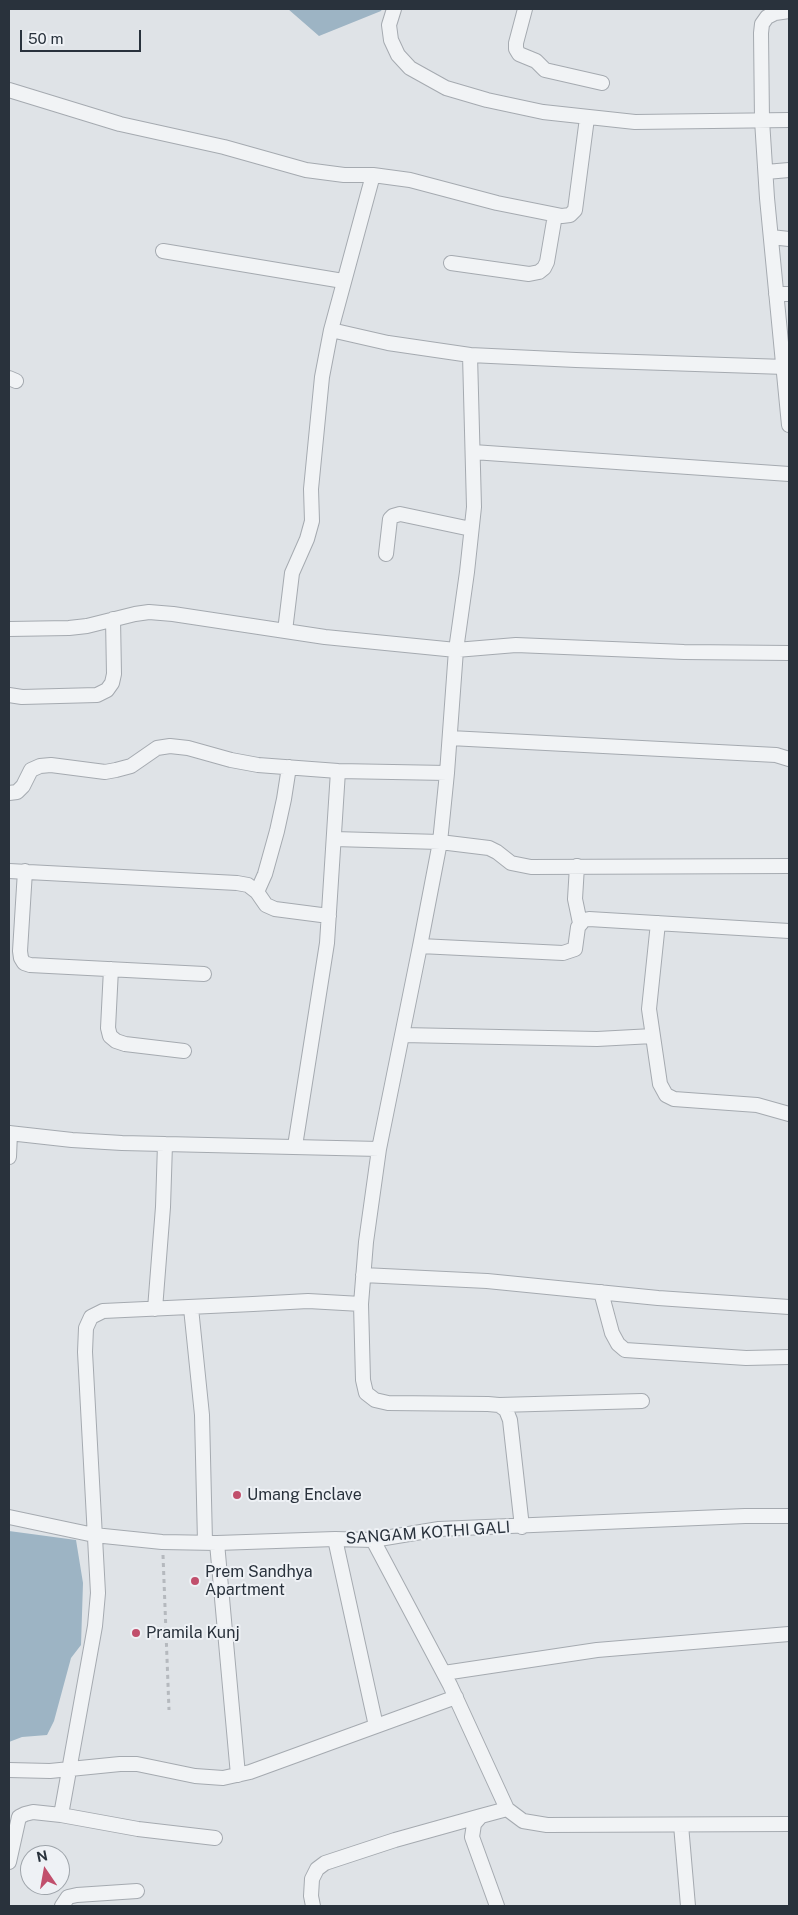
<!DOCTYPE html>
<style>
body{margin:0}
#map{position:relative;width:798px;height:1915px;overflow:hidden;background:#dfe3e7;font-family:"Public Sans",sans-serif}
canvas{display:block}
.frame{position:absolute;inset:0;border:10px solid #29323c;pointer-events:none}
.north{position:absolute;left:20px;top:1845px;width:50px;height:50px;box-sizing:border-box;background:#eef1f5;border:1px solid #9fa5ab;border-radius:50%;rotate:348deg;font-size:14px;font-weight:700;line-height:20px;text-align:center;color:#29323c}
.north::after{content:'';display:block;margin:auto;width:18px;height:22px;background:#c14f6c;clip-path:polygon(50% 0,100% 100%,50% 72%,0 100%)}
.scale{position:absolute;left:20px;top:30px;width:121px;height:22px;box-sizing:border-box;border:2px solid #29323c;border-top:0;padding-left:6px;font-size:15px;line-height:18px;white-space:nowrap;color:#29323c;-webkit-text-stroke:4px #eef1f5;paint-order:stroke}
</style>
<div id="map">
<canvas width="798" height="1915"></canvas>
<div class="frame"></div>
<div class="north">N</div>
<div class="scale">50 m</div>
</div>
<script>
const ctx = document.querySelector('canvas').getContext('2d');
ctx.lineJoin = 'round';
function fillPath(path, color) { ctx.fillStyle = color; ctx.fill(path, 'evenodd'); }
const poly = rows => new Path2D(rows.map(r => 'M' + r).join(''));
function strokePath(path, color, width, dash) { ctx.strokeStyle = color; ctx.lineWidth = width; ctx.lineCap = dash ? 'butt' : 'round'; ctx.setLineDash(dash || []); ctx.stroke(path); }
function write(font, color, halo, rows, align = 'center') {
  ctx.font = font + ' "Public Sans",sans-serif'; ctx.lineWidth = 4; ctx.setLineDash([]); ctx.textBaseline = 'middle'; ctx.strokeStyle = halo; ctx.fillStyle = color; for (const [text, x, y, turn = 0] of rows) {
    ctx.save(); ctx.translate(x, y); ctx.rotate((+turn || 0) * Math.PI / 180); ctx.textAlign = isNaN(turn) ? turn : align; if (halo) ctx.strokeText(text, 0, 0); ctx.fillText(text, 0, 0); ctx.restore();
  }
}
fillPath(poly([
 [288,9,382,9,381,11,319,36],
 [9,1531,76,1540,83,1583,81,1645,71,1658,54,1721,47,1735,22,1737,9,1742]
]), '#9db4c4');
const minor = poly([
 [394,9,389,25,391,40,398,55,410,68,446,88,487,100,543,112,635,122,789,120],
 [525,9,516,43,516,49,519,54,536,61,545,70,602,83],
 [789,11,775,13,767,17,762,24,761,33,762,120,767,198,789,425],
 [9,90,120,124,224,147,306,170,344,175,373,175,410,180,497,203,562,216,570,215,575,210,587,118],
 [766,172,789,170],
 [771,237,789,239],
 [163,251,343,281],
 [451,263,529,274,539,272,544,268,547,262,555,215],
 [776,294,789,294],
 [331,330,388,343,470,355],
 [9,378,16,381],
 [473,452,789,474],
 [386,554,390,519,393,516,400,514,471,529],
 [9,629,69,628,87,626,135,614,149,612,173,614,325,637,456,650,467,572,474,507,470,355,576,360,785,367],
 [285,631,292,573,307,539,312,521,311,489,322,377,331,330,373,175],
 [789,653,684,652,516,645,456,650,447,773,440,842,420,946,563,953,575,949,578,927,584,920,589,919,789,931],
 [9,695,22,697,97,695,107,690,112,683,114,674,113,619],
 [450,738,776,755,789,759],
 [9,793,17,792,23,786,31,770,40,766,51,765,105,772,116,770,131,766,157,748,170,746,188,748,231,760,258,765,338,771,447,773],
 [334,839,440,842,489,848,497,852,511,863,531,867,789,866],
 [577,866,575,899,580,923],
 [9,871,237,883,248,885,257,892,266,905,275,909,329,916],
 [25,871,20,951,21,958,24,963,30,965,204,974],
 [257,892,265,874,277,831,284,799,289,767],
 [658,923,649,1009,660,1084,666,1095,674,1099,757,1105,789,1114],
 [420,946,379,1149,366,1242,361,1304,363,1380,366,1393,375,1400,388,1403,488,1404,499,1405,506,1410,510,1420,522,1527],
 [111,969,108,1028,110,1036,116,1041,125,1044,184,1051],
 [402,1035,597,1039,653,1036],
 [9,1133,72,1140,122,1143,379,1149],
 [295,1146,327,943,338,771],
 [9,1157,10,1133],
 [363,1275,487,1281,658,1298,789,1307],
 [601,1292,612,1333,618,1344,625,1350,746,1358,789,1357],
 [191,1308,202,1415,205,1542],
 [155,1309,163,1207,165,1144],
 [499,1405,642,1401],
 [9,1517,94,1535,162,1542,217,1543,335,1539,373,1540,439,1529,745,1516,789,1516],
 [335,1539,376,1726],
 [373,1540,450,1685,507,1809,523,1821,547,1825,789,1824],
 [217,1543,238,1775],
 [444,1673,597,1650,789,1634],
 [9,1770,50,1771,120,1764,137,1764,195,1776,223,1778,250,1772,456,1697],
 [61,1815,138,1829,215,1838],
 [681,1825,688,1906],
 [9,1862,19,1817,25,1814,33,1812,61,1815,95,1626,98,1593,85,1352,86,1328,91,1317,103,1311,253,1304,308,1301,361,1304],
 [62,1906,68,1897,77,1895,137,1891],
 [313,1906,311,1896,312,1879,317,1869,325,1863,395,1840,481,1816],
 [497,1906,472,1837,474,1824,481,1816,507,1809]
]);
strokePath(minor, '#a5aab0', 16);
strokePath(poly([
 [163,1555,169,1710]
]), '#b5b9be', 3, [4, 4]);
strokePath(minor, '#f1f3f5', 14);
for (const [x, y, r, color] of [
 [237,1495,5,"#c14f6c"],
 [195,1581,5,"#c14f6c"],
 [136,1633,5,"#c14f6c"]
]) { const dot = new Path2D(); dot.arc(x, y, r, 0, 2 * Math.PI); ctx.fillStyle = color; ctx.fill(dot); strokePath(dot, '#eef1f5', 2); }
write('16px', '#29323c', '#eef1f5', [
 ["Umang Enclave",247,1495],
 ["Prem Sandhya",205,1572],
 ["Apartment",205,1590],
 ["Pramila Kunj",146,1633]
], 'left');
write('16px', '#29323c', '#eef1f5', [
 ["SANGAM KOTHI GALI",428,1533,-4]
]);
</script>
